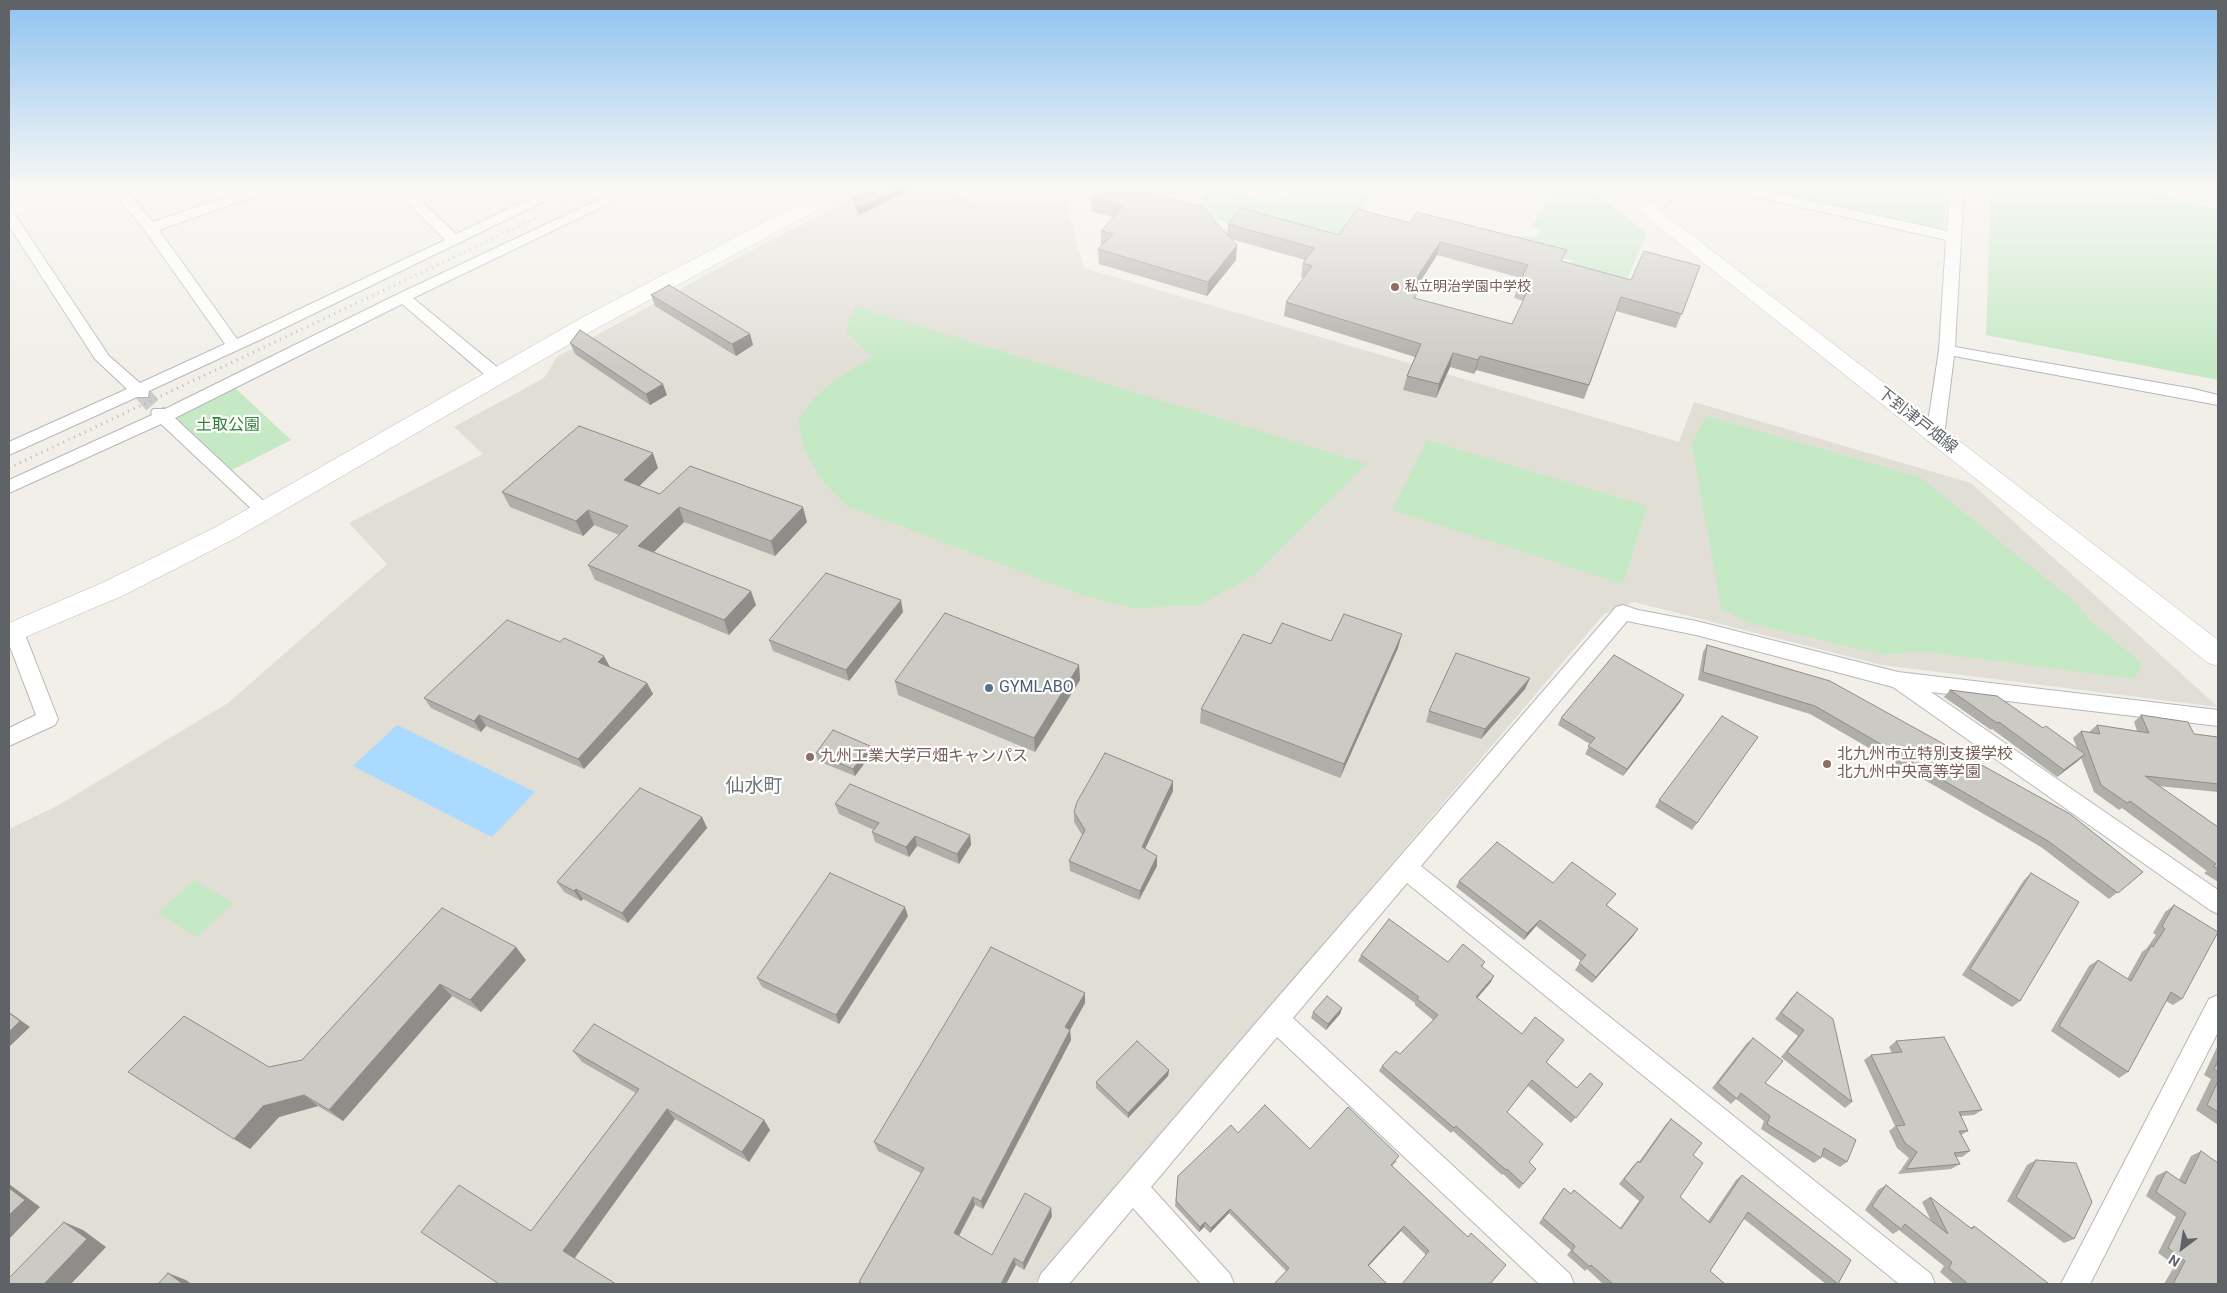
<!DOCTYPE html>
<meta charset="utf-8">
<style>
body{margin:0}
#map{position:relative;width:2227px;height:1293px;overflow:hidden;background:#f1efe8;font-family:Roboto,sans-serif}
canvas{display:block}
.frame{position:absolute;inset:0;border:10px solid #5f6368;pointer-events:none}
.north{position:absolute;left:2157px;top:1223px;width:50px;height:50px;-webkit-text-stroke:4px #fff;paint-order:stroke;rotate:211deg;font-size:14px;font-weight:700;line-height:20px;text-align:center;color:#5f6368}
.north::after{content:'';display:block;margin:auto;width:18px;height:22px;background:#5f6368;clip-path:polygon(50% 0,100% 100%,50% 72%,0 100%)}
</style>
<div id="map">
<canvas width="2227" height="1293"></canvas>
<div class="frame"></div>
<div class="north">N</div>
</div>
<script>
const ctx = document.querySelector('canvas').getContext('2d');
ctx.lineJoin = 'round';
function fillPath(path, color) { ctx.fillStyle = color; ctx.fill(path, 'evenodd'); }
const poly = rows => new Path2D(rows.map(r => 'M' + r).join(''));
function strokePath(path, color, width, dash) { ctx.strokeStyle = color; ctx.lineWidth = width; ctx.lineCap = dash ? 'butt' : 'round'; ctx.setLineDash(dash || []); ctx.stroke(path); }
function write(font, color, halo, rows, align = 'center') {
  ctx.font = font + ' Roboto,"Noto Sans JP",sans-serif'; ctx.lineWidth = 4.5; ctx.setLineDash([]); ctx.textBaseline = 'middle'; ctx.strokeStyle = halo; ctx.fillStyle = color; for (const [text, x, y, turn = 0] of rows) {
    ctx.save(); ctx.translate(x, y); ctx.rotate((+turn || 0) * Math.PI / 180); ctx.textAlign = isNaN(turn) ? turn : align; if (halo) ctx.strokeText(text, 0, 0); ctx.fillText(text, 0, 0); ctx.restore();
  }
}
fillPath(poly([
 [877,186,901,195,942,187,980,205,1066,204,1084,268,1679,442,1694,402,1971,483,2218,707,1882,665,1634,602,1604,614,1034,1284,9,1284,9,829,57,806,228,703,387,564,349,523,483,454,454,427,544,378,557,357,737,258]
]), '#e1ded6');
fillPath(poly([
 [1213,186,1277,204,1295,186,1363,186,1370,198,1335,241,1229,223,1191,211],
 [1557,186,1586,186,1647,233,1624,286,1567,271,1573,261,1429,222,1494,235,1537,237,1542,229,1532,226],
 [1753,186,1947,186,1943,235],
 [1991,186,2130,186,2218,210,2218,380,1986,335],
 [855,306,1367,464,1254,575,1200,605,1132,608,1085,596,847,506,821,479,804,449,798,421,814,398,835,380,873,357,846,332],
 [233,386,291,440,230,471,171,416],
 [1706,416,1920,477,2076,603,2090,621,2142,663,2135,679,1919,651,1885,655,1748,623,1721,609,1692,444],
 [1427,440,1647,506,1623,584,1392,510],
 [194,880,233,903,197,937,158,913]
]), '#c5e8c5');
fillPath(poly([
 [397,725,535,792,492,837,353,766]
]), '#aadaff');
strokePath(poly([
 [142,393,159,413]
]), '#ccccc8', 16, [16, 8]);
const street = poly([
 [109,186,123,186,153,222,257,186,278,186,276,189,159,230,237,339,445,240,391,186,406,186,456,234,527,200,510,186,526,186,537,195,557,186,575,186,268,336,149,391,148,397,137,397,9,455,9,442,127,389,95,359,9,226,9,212,14,213,109,356,140,383,225,344,145,231,109,186],
 [627,186,646,186,413,298,503,372,505,376,503,380,491,380,402,304,175,418,270,507,273,511,270,515,264,517,258,515,161,424,9,493,9,480,152,415,151,413,153,409,165,409,398,294,627,186],
 [1676,186,1693,186,1653,214,1643,214,1641,211,1643,208,1676,186],
 [1719,186,1745,186,1947,231,1950,186,1964,186,1955,347,2194,389,2218,395,2218,405,1954,356,1944,436,1941,440,1935,442,1929,440,1926,436,1939,350,1946,240,1726,190,1719,186],
 [1623,605,1638,610,1696,621,1898,672,2218,710,2218,726,1931,692,2218,890,2218,914,2210,910,1893,687,1696,635,1627,621,1421,866,1931,1274,1935,1284,1899,1284,1407,883,1293,1018,1570,1274,1574,1284,1539,1284,1277,1037,1151,1187,1230,1274,1234,1284,1201,1284,1133,1208,1069,1284,1037,1284,1041,1274,1267,1010,1616,607,1623,605],
 [14,624,21,627,24,632,58,719,55,725,9,746,9,728,36,715,9,644,9,626,14,624],
 [2218,995,2218,1032,2090,1284,2061,1284,2209,999,2218,995]
]);
const secondary = poly([
 [63,186,92,186,90,190,9,216,9,204,63,186],
 [833,186,857,186,855,190,599,327,234,539,122,596,9,644,9,623,104,582,216,527,583,317,833,186],
 [1607,186,1628,186,2218,640,2218,666,2208,663,1607,186]
]);
strokePath(street, '#b5b8bc', 2);
strokePath(secondary, '#b6babf', 1);
fillPath(street, '#fff');
fillPath(secondary, '#fff');
strokePath(poly([
 [9,468,604,186]
]), '#b6b7b8', 3, [1, 5]);
fillPath(poly([
 [871,186,916,186,916,187,859,215,854,205,852,198],
 [1091,197,1227,234,1228,224,1339,235,1357,209,1631,280,1700,266,1676,328,1616,311,1584,399,1476,370,1474,374,1450,367,1436,398,1403,390,1407,376,1415,357,1284,316,1286,302,1304,278,1301,277,1303,263,1305,260,1231,239,1236,260,1207,296,1099,264,1098,249,1102,245,1101,245,1101,231,1113,217,1091,211],
 [1437,255,1521,278,1518,285,1514,298,1523,301,1512,324,1416,298,1414,291],
 [651,295,750,334,753,345,736,356,655,306],
 [570,343,667,395,650,405,575,354],
 [658,468,639,486,660,494,807,522,775,556,684,522,654,552,756,605,729,635,595,580,588,565,619,535,594,525,583,536,510,507,502,492],
 [903,612,849,681,773,651,769,640],
 [1331,641,1398,648,1340,778,1200,723,1201,709,1271,644],
 [1707,645,2143,872,2109,899,2041,847,1810,714,1698,680,1703,652],
 [1079,665,1080,680,1035,752,898,695,895,681],
 [610,667,647,683,653,694,584,769,486,726,481,732,431,708,424,698],
 [1530,678,1525,689,1481,739,1426,722,1429,711],
 [1950,690,2043,728,2077,748,2073,738,2081,731,2089,732,2097,725,2137,731,2134,722,2141,715,2194,734,2218,737,2218,792,2158,786,2218,827,2218,882,2204,873,2207,871,2122,808,2119,810,2094,792,2081,758,2057,777,1992,729,1991,730,1944,697],
 [1680,702,1623,776,1585,754,1590,744,1558,725,1561,718],
 [1758,737,1692,830,1655,807,1659,800],
 [816,753,872,753,855,776,818,761],
 [1173,791,1145,849,1157,866,1139,900,1070,871,1069,861,1082,835,1074,822,1074,812],
 [835,804,970,835,971,845,959,864,917,846,909,857,875,842,872,832,874,830,839,814],
 [702,817,707,828,628,923,583,899,581,901,564,892,557,882],
 [2031,873,2020,1001,2012,1007,1962,975,2024,880],
 [1459,881,1553,883,1611,900,1607,905,1634,935,1592,983,1575,970,1581,961,1536,926,1524,940,1456,887],
 [2174,905,2182,999,2173,1005,2166,1001,2128,1072,2119,1078,2051,1031,2089,966,2098,960,2127,979,2142,952,2147,948,2156,935,2153,933,2165,912],
 [442,908,526,960,481,1012,452,996,343,1121,318,1106,279,1117,250,1149,269,1067,302,1060],
 [908,916,839,1024,762,987,757,978],
 [1361,955,1448,962,1485,962,1482,967,1491,982,1477,998,1522,1034,1560,1045,1546,1062,1577,1088,1603,1084,1571,1123,1528,1086,1507,1112,1529,1162,1536,1169,1519,1189,1503,1174,1502,1175,1453,1131,1451,1133,1379,1071,1382,1066,1400,1054,1433,1020,1415,1005,1415,1003,1358,961],
 [1797,992,1852,1102,1845,1108,1781,1057,1798,1036,1775,1019,1791,998],
 [1085,1003,1070,1030,1071,1040,983,1209,975,1205,959,1236,992,1255,1052,1216,1024,1270,1016,1265,1006,1284,860,1284,859,1282,921,1173,878,1151,874,1142],
 [1342,1008,1340,1014,1326,1030,1311,1018,1313,1012],
 [1753,1038,1765,1083,1847,1162,1840,1167,1821,1156,1821,1158,1814,1163,1761,1129,1764,1121,1736,1099,1731,1104,1712,1088,1747,1043],
 [1896,1041,1982,1110,1974,1115,1961,1116,1968,1131,1961,1135,1970,1151,1962,1157,1956,1157,1960,1164,1951,1169,1898,1174,1909,1158,1897,1148,1889,1131,1895,1126,1864,1060,1871,1055,1892,1053,1889,1047],
 [2218,1045,2218,1125,2196,1110,2211,1079,2204,1075],
 [573,1051,764,1120,770,1130,749,1162,675,1119,574,1258,531,1231,636,1093,582,1062],
 [1169,1070,1168,1076,1128,1118,1096,1088,1096,1082],
 [1671,1119,1693,1155,1680,1197,1708,1221,1736,1180,1742,1175,1838,1284,1826,1284,1744,1219,1710,1271,1725,1284,1603,1284,1587,1269,1585,1271,1567,1255,1571,1250,1539,1223,1560,1193,1564,1188,1571,1194,1574,1190,1620,1228,1639,1201,1619,1184,1633,1166,1638,1161,1639,1162,1666,1124],
 [1238,1133,1310,1149,1397,1161,1392,1166,1468,1237,1506,1265,1426,1255,1401,1231,1368,1266,1286,1271,1229,1213,1210,1233,1204,1227,1199,1232,1175,1206,1178,1176],
 [2201,1151,2218,1284,2164,1284,2175,1265,2158,1253,2176,1217,2146,1196,2156,1176,2166,1171,2179,1180,2191,1156],
 [2036,1160,2074,1239,2064,1243,2007,1201,2027,1165],
 [1886,1185,1931,1221,1922,1202,1930,1197,1970,1228,1974,1226,2047,1284,1954,1284,1940,1272,1944,1266,1899,1230,1893,1234,1865,1210,1878,1190]
]), '#afaea9');
fillPath(poly([
 [904,186,916,186,916,187,859,215,858,208],
 [1440,242,1437,255,1406,304,1409,290],
 [1237,245,1236,260,1207,296,1208,282],
 [750,334,753,345,736,356,732,344],
 [1453,353,1450,367,1436,398,1439,384],
 [1480,356,1476,370,1474,374,1478,360],
 [663,384,667,395,650,405,646,394],
 [653,453,658,468,630,495,624,480],
 [679,507,684,522,645,561,638,546],
 [803,507,807,522,775,556,771,541],
 [588,510,594,525,583,536,576,521],
 [751,591,756,605,729,635,724,620],
 [901,600,903,612,849,681,846,670],
 [1402,634,1398,648,1340,778,1344,764],
 [604,656,610,667,604,673,598,662],
 [1079,665,1080,680,1035,752,1034,738],
 [1530,678,1525,689,1481,739,1485,729],
 [647,683,653,694,584,769,578,759],
 [1684,695,1680,702,1623,776,1627,769],
 [479,715,486,726,481,732,474,721],
 [870,746,872,753,855,776,853,769],
 [2085,754,2078,761,2057,777,2064,770],
 [1173,781,1173,791,1141,857,1142,847],
 [702,817,707,828,628,923,622,913],
 [970,835,971,845,959,864,957,854],
 [915,836,917,846,909,857,906,847],
 [1157,856,1157,866,1139,900,1140,891],
 [576,889,583,899,581,901,574,891],
 [905,907,908,916,839,1024,836,1015],
 [1540,920,1536,926,1524,940,1527,933],
 [1638,929,1634,935,1592,983,1596,977],
 [516,947,526,960,481,1012,470,1000],
 [1494,976,1491,982,1473,1003,1476,997],
 [440,984,452,996,343,1121,329,1110],
 [1085,993,1085,1003,1070,1030,1071,1040,983,1209,981,1201,1065,1027],
 [1342,1008,1340,1014,1326,1030,1328,1024],
 [9,1012,30,1027,9,1047],
 [1169,1070,1168,1076,1128,1118,1128,1113],
 [304,1095,318,1106,279,1117,250,1149,234,1139,263,1106],
 [667,1109,675,1119,574,1259,563,1251],
 [764,1120,770,1130,749,1162,742,1152],
 [9,1184,40,1207,9,1239],
 [973,1197,975,1205,956,1241,954,1233],
 [1051,1208,1052,1216,1024,1270,1023,1263],
 [1230,1209,1229,1213,1210,1233,1211,1228],
 [64,1222,83,1230,106,1247,71,1284,44,1284],
 [1205,1222,1204,1227,1199,1232,1200,1227],
 [1404,1226,1401,1231,1365,1270,1368,1265],
 [1014,1258,1016,1265,1006,1284,1001,1284],
 [168,1273,186,1280,191,1284,183,1284]
]), '#8f8d8a');
const building = poly([
 [871,186,904,186,858,208,852,198,871,186],
 [1101,186,1127,186,1202,207,1237,245,1208,282,1098,249,1113,234,1101,231,1124,206,1091,197,1101,186],
 [1241,208,1339,235,1357,209,1410,223,1417,212,1567,250,1561,261,1631,280,1644,251,1700,266,1682,314,1621,297,1589,385,1480,356,1478,360,1453,353,1439,384,1407,376,1421,344,1286,302,1312,266,1303,263,1314,248,1228,224,1241,208],
 [1440,242,1528,265,1518,285,1529,288,1512,324,1414,298,1418,292,1409,290,1440,242],
 [669,285,750,334,732,344,651,295,669,285],
 [580,330,663,384,646,394,570,343,580,330],
 [579,426,653,453,624,480,660,494,690,466,803,507,771,541,679,507,638,546,751,591,724,620,588,565,628,526,588,510,576,521,502,492,579,426],
 [826,573,901,600,846,670,769,640,826,573],
 [945,613,1079,665,1034,738,895,681,945,613],
 [1344,614,1402,634,1344,764,1201,709,1243,634,1271,644,1282,623,1331,641,1344,614],
 [507,620,560,642,564,638,604,656,598,662,647,683,578,759,479,715,474,721,424,698,507,620],
 [1707,645,1830,681,2070,814,2143,872,2118,893,2048,841,1815,706,1703,672,1707,645],
 [1456,653,1530,678,1485,729,1429,711,1456,653],
 [1614,655,1684,695,1627,769,1588,746,1595,738,1561,718,1614,655],
 [1950,690,1997,696,2043,728,2046,726,2085,754,2064,770,1999,722,1997,723,1950,690],
 [2141,715,2188,722,2194,734,2218,737,2218,784,2145,776,2218,827,2218,869,2213,866,2216,864,2130,801,2127,803,2101,785,2081,731,2100,734,2097,725,2149,733,2141,715],
 [1722,716,1758,737,1697,823,1659,800,1722,716],
 [833,730,870,746,853,769,816,753,833,730],
 [1105,753,1173,781,1142,847,1157,856,1140,891,1069,861,1085,830,1074,812,1077,802,1105,753],
 [850,784,970,835,957,854,915,836,906,847,872,832,879,823,835,804,850,784],
 [640,788,702,817,622,913,576,889,574,891,557,882,640,788],
 [1497,842,1553,883,1572,862,1616,894,1606,905,1638,929,1596,977,1579,963,1586,955,1540,920,1527,933,1459,881,1497,842],
 [830,873,905,907,836,1015,757,978,830,873],
 [2031,873,2079,902,2020,1001,1970,969,2031,873],
 [2174,905,2218,932,2182,999,2171,992,2128,1072,2059,1026,2098,960,2131,981,2151,946,2153,947,2165,929,2162,926,2174,905],
 [442,908,516,947,470,1000,440,984,329,1110,304,1095,263,1106,234,1139,128,1072,184,1016,269,1067,302,1060,442,908],
 [1389,919,1448,962,1463,944,1485,962,1481,966,1494,976,1476,997,1522,1034,1535,1017,1564,1040,1546,1062,1577,1088,1590,1073,1603,1084,1576,1118,1532,1080,1507,1112,1543,1144,1529,1162,1536,1169,1523,1184,1507,1169,1506,1170,1456,1126,1454,1128,1382,1066,1396,1051,1400,1054,1438,1015,1417,999,1419,997,1361,955,1389,919],
 [991,947,1085,993,1065,1027,1070,1030,981,1201,973,1197,954,1233,992,1255,1025,1193,1051,1208,1023,1263,1014,1258,1001,1284,863,1284,859,1282,924,1168,874,1142,991,947],
 [1797,992,1833,1019,1852,1102,1787,1052,1804,1030,1781,1013,1797,992],
 [1327,996,1342,1008,1328,1024,1313,1012,1327,996],
 [9,1013,20,1021,9,1032,9,1013],
 [594,1024,764,1120,742,1152,667,1109,563,1251,616,1284,499,1284,421,1232,459,1185,531,1231,639,1089,573,1051,594,1024],
 [1944,1037,1982,1110,1959,1112,1968,1131,1959,1131,1970,1151,1954,1153,1960,1164,1906,1169,1917,1152,1905,1143,1896,1126,1905,1125,1871,1055,1902,1052,1896,1041,1944,1037],
 [1753,1038,1783,1061,1765,1083,1856,1140,1847,1162,1824,1148,1821,1158,1767,1124,1770,1116,1741,1093,1737,1099,1718,1083,1753,1038],
 [1137,1041,1169,1070,1128,1113,1096,1082,1137,1041],
 [2218,1061,2218,1072,2214,1069,2218,1061],
 [2218,1081,2218,1112,2207,1105,2218,1081],
 [1265,1105,1310,1149,1348,1107,1399,1156,1391,1165,1468,1237,1471,1233,1506,1265,1490,1284,1402,1284,1429,1251,1404,1226,1368,1265,1387,1284,1274,1284,1289,1268,1230,1209,1211,1228,1205,1222,1200,1227,1176,1201,1178,1176,1231,1125,1238,1133,1265,1105],
 [1671,1119,1702,1143,1693,1155,1703,1163,1680,1197,1710,1223,1742,1175,1851,1260,1838,1284,1748,1212,1710,1271,1725,1284,1613,1284,1591,1265,1590,1267,1572,1251,1575,1246,1543,1218,1564,1188,1571,1194,1574,1190,1621,1229,1644,1197,1624,1179,1638,1161,1640,1163,1671,1119],
 [2201,1151,2218,1163,2218,1284,2173,1284,2185,1261,2168,1248,2186,1213,2156,1192,2166,1171,2185,1184,2201,1151],
 [2036,1160,2076,1163,2092,1202,2074,1239,2016,1197,2036,1160],
 [1886,1185,1948,1234,1930,1197,1972,1229,1974,1226,2048,1283,2047,1284,1968,1284,1949,1268,1952,1262,1905,1224,1901,1229,1872,1206,1886,1185],
 [9,1188,25,1200,9,1215,9,1188],
 [64,1222,87,1239,44,1284,9,1284,9,1278,64,1222],
 [168,1273,183,1284,158,1284,168,1273]
]);
fillPath(building, '#cccac5');
strokePath(building, '#8f8d8a', 1);
const sky = ctx.createLinearGradient(0, 0, 0, 367);
sky.addColorStop(0, '#8fc3f1');
sky.addColorStop(0.51, '#f9f8f5');
sky.addColorStop(1, '#f9f8f500');
ctx.fillStyle = sky;
ctx.fillRect(0, 0, 2227, 367);
for (const [x, y, r, color] of [
 [1395,287,5,"#8d6e63"],
 [989,688,5,"#5c6f8a"],
 [810,757,5,"#8d6e63"],
 [1827,764,5,"#8d6e63"]
]) { const dot = new Path2D(); dot.arc(x, y, r, 0, 2 * Math.PI); ctx.fillStyle = color; ctx.fill(dot); strokePath(dot, '#fff', 2); }
write('14px', '#785e54', '#fff', [
 ["私立明治学園中学校",1405,287]
], 'left');
write('16px', '#5f6368', '#fff', [
 ["下到津戸畑線",1917,421,38]
]);
write('16px', '#348238', '#fff', [
 ["土取公園",228,426]
]);
write('16px', '#4e5e75', '#fff', [
 ["GYMLABO",999,688]
], 'left');
write('16px', '#785e54', '#fff', [
 ["北九州市立特別支援学校",1837,755],
 ["北九州中央高等学園",1837,773],
 ["九州工業大学戸畑キャンパス",820,757]
], 'left');
write('19px', '#70757a', '#fff', [
 ["仙水町",754,787]
]);
</script>
